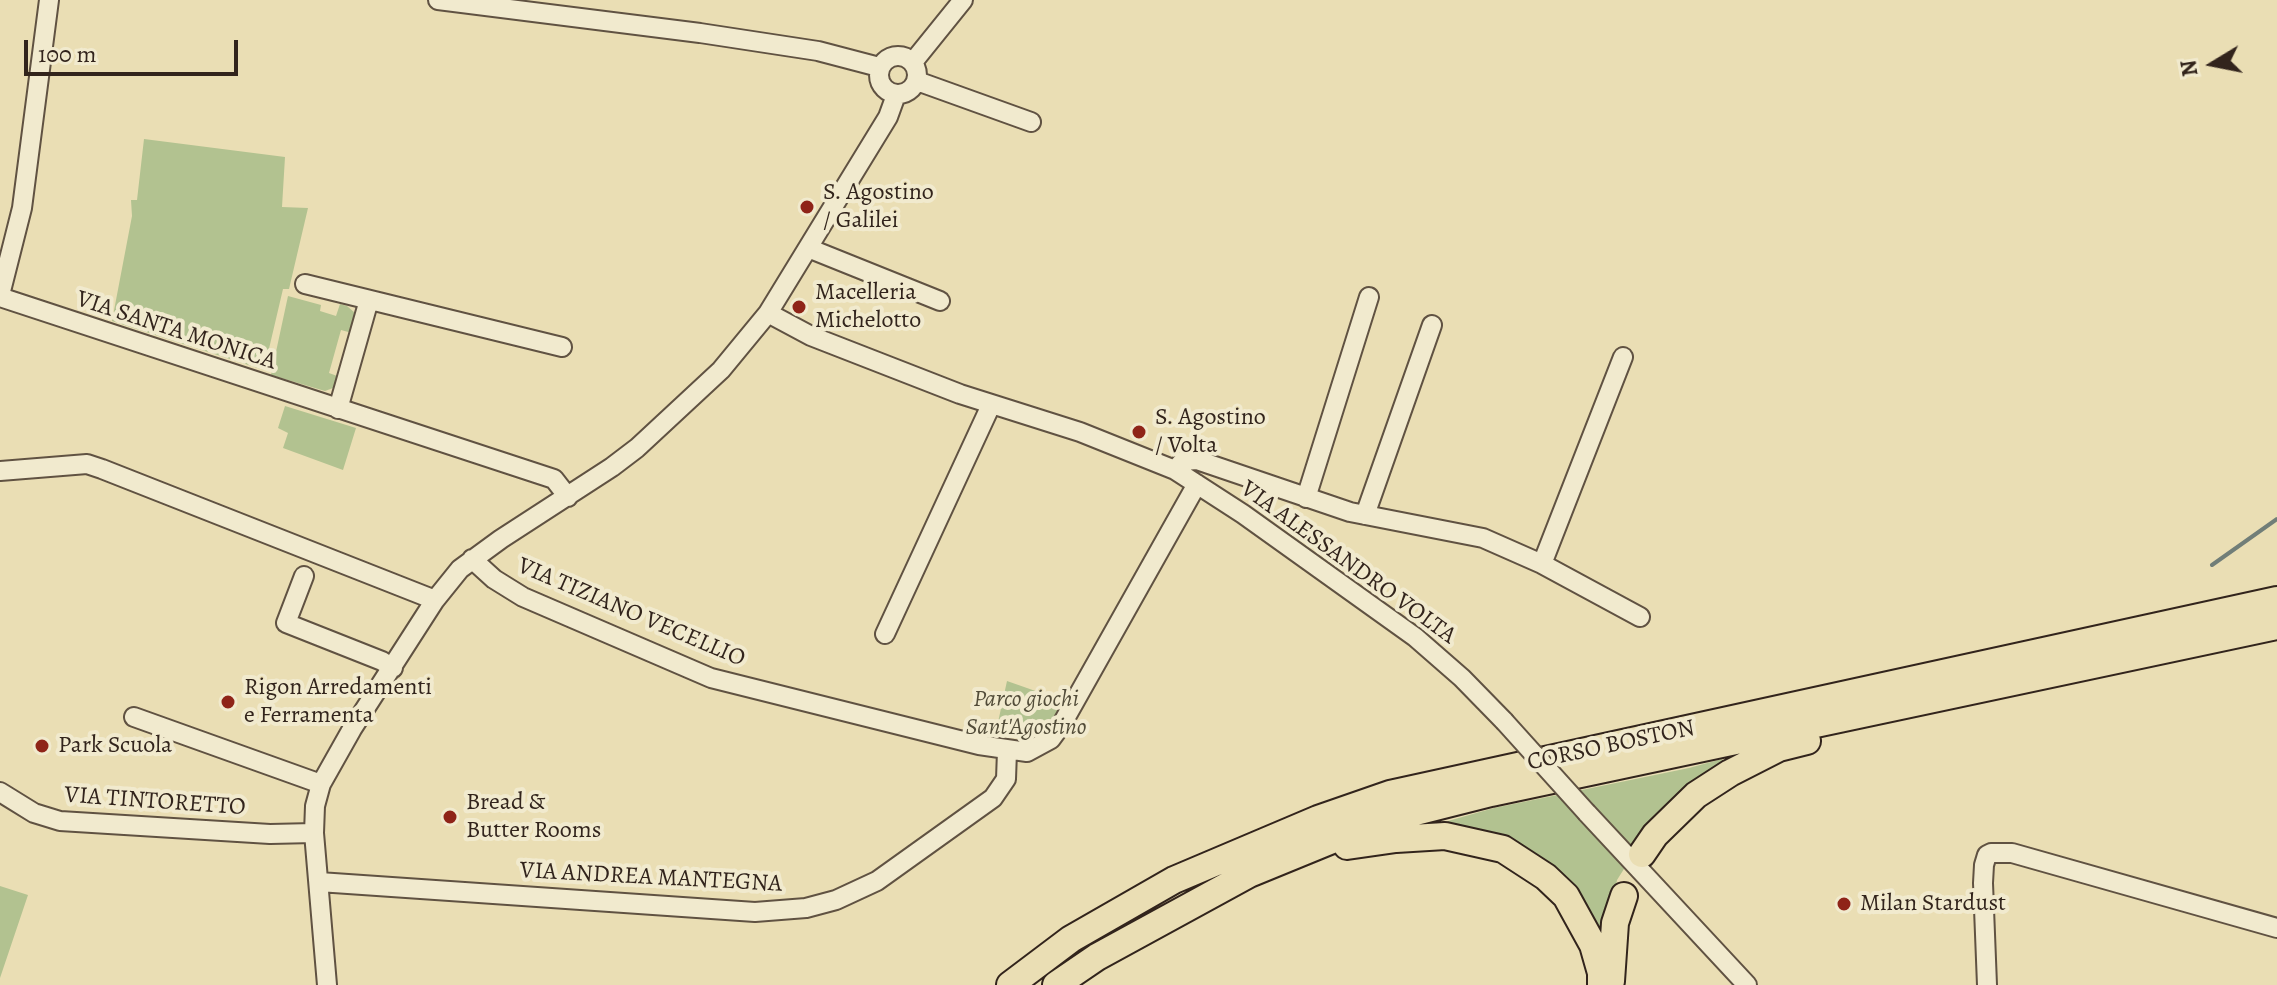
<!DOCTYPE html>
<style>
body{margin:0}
#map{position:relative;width:2277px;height:985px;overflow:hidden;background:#eadeb4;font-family:Alegreya,serif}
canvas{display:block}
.north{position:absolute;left:2173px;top:24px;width:80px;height:80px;-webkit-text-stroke:6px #f1eace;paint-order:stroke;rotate:260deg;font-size:22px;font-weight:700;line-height:32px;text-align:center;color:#32241c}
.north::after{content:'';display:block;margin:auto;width:28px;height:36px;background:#32241c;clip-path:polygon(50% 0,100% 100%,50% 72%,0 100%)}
.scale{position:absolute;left:24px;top:40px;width:214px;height:36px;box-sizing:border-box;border:4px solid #32241c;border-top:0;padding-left:10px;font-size:24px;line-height:28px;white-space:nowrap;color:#32241c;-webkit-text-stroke:6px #f1eace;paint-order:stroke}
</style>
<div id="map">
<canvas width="2277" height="985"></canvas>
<div class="north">N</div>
<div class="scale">100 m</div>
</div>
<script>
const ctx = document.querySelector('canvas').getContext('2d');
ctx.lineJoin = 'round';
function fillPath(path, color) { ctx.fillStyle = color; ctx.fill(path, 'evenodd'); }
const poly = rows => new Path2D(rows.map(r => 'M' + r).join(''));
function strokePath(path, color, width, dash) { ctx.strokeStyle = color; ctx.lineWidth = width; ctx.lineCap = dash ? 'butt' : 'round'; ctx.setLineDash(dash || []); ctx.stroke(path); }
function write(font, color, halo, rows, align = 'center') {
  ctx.font = font + ' Alegreya,serif'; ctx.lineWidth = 8; ctx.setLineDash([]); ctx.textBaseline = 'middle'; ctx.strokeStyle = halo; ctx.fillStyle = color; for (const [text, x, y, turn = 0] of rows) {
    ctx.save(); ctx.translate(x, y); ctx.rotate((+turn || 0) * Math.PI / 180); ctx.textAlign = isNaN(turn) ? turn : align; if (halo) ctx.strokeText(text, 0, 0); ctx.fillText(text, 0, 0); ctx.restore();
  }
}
fillPath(poly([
 [144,139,285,157,282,207,308,208,289,289,283,289,264,370,112,321,132,216,131,200,137,200],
 [288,296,321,305,320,311,336,316,340,304,347,306,355,313,356,320,352,333,341,330,329,373,340,377,333,388,325,391,271,375],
 [285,406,356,428,343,470,283,448,288,433,278,428],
 [1007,681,1064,701,1046,729,1027,739,995,736],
 [1722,759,1724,768,1646,834,1617,880,1607,933,1595,935,1581,908,1447,830,1448,821,1494,808,1689,768],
 [0,886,28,895,0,978]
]), '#b2c290');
strokePath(poly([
 [2212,565,2277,519]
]), '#717e78', 4);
const minor = poly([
 [438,0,700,33,818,51,879,67],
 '879 75a19 19 0 1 1 38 0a19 19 0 1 1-38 0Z',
 [913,62,963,0],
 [917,81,1031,122],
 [808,248,940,301],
 [305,284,562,347],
 [0,295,22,208,49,0],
 [0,297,554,479,568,497],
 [768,313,811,336,960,394,1080,432,1175,470,1243,514,1415,637,1462,678,1504,721],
 [338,409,369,300],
 [1175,470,1183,461,1197,460,1350,512,1483,538,1542,564,1640,617],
 [0,471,87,464,102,469,435,600],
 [1306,498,1369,297],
 [1365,515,1432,325],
 [472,559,494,579,523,597,711,678,979,745,1027,752,1051,739,1062,724,1197,484],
 [1542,564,1623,357],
 [304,576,286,623,382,661,393,668],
 [885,634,991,405],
 [134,717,321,784],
 [0,792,34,813,60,821,270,834,314,833],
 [1587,813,1747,985],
 [319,882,755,912,806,908,836,900,877,881,993,798,1006,779,1007,751],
 [327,985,314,833,315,806,321,784,352,729,435,600,460,569,501,539,612,467,637,448,721,370,768,313,888,117,896,95],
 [1987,985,1983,883,1984,865,1987,855,1991,853,2012,853,2277,928]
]);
const highway = poly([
 [1347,846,1396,839,1445,836,1503,849,1546,877,1566,896,1593,945,1601,973,1601,985],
 [1642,854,1655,835,1696,795,1730,773,1779,748,1807,741],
 [1611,981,1615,923,1624,896],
 [1010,985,1071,939,1174,880,1318,819,1390,794,2277,600],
 [1056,985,1097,957,1249,874,1354,831,1400,816,1491,793,2277,626]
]);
strokePath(minor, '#605242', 22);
strokePath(highway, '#32241c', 30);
strokePath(minor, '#f1eace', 18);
strokePath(highway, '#eadeb4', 26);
const minorBridge = poly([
 [1504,721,1587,813]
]);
strokePath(minorBridge, '#605242', 22, []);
strokePath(minorBridge, '#f1eace', 18);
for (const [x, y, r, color] of [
 [807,207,8,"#8f2418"],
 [799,307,8,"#8f2418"],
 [1139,432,8,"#8f2418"],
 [228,702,8,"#8f2418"],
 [42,746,8,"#8f2418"],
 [450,817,8,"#8f2418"],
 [1844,904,8,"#8f2418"]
]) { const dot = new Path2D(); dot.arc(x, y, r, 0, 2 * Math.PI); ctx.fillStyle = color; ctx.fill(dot); strokePath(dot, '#f1eace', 3); }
write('24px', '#32241c', '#f1eace', [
 ["S. Agostino",823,193],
 ["/ Galilei",823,221],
 ["Macelleria",815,293],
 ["Michelotto",815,321],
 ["S. Agostino",1155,418],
 ["/ Volta",1155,446],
 ["Rigon Arredamenti",244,688],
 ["e Ferramenta",244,716],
 ["Park Scuola",58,746],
 ["Bread &",466,803],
 ["Butter Rooms",466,831],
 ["Milan Stardust",1860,904]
], 'left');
write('24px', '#32241c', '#f1eace', [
 ["VIA SANTA MONICA",176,331,18],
 ["VIA ALESSANDRO VOLTA",1348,563,36],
 ["VIA TIZIANO VECELLIO",631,613,23],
 ["CORSO BOSTON",1611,746,-12],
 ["VIA TINTORETTO",155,802,4],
 ["VIA ANDREA MANTEGNA",651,878,3]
]);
write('italic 24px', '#524c39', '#f1eace', [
 ["Parco giochi",1026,700],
 ["Sant'Agostino",1026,728]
]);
</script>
